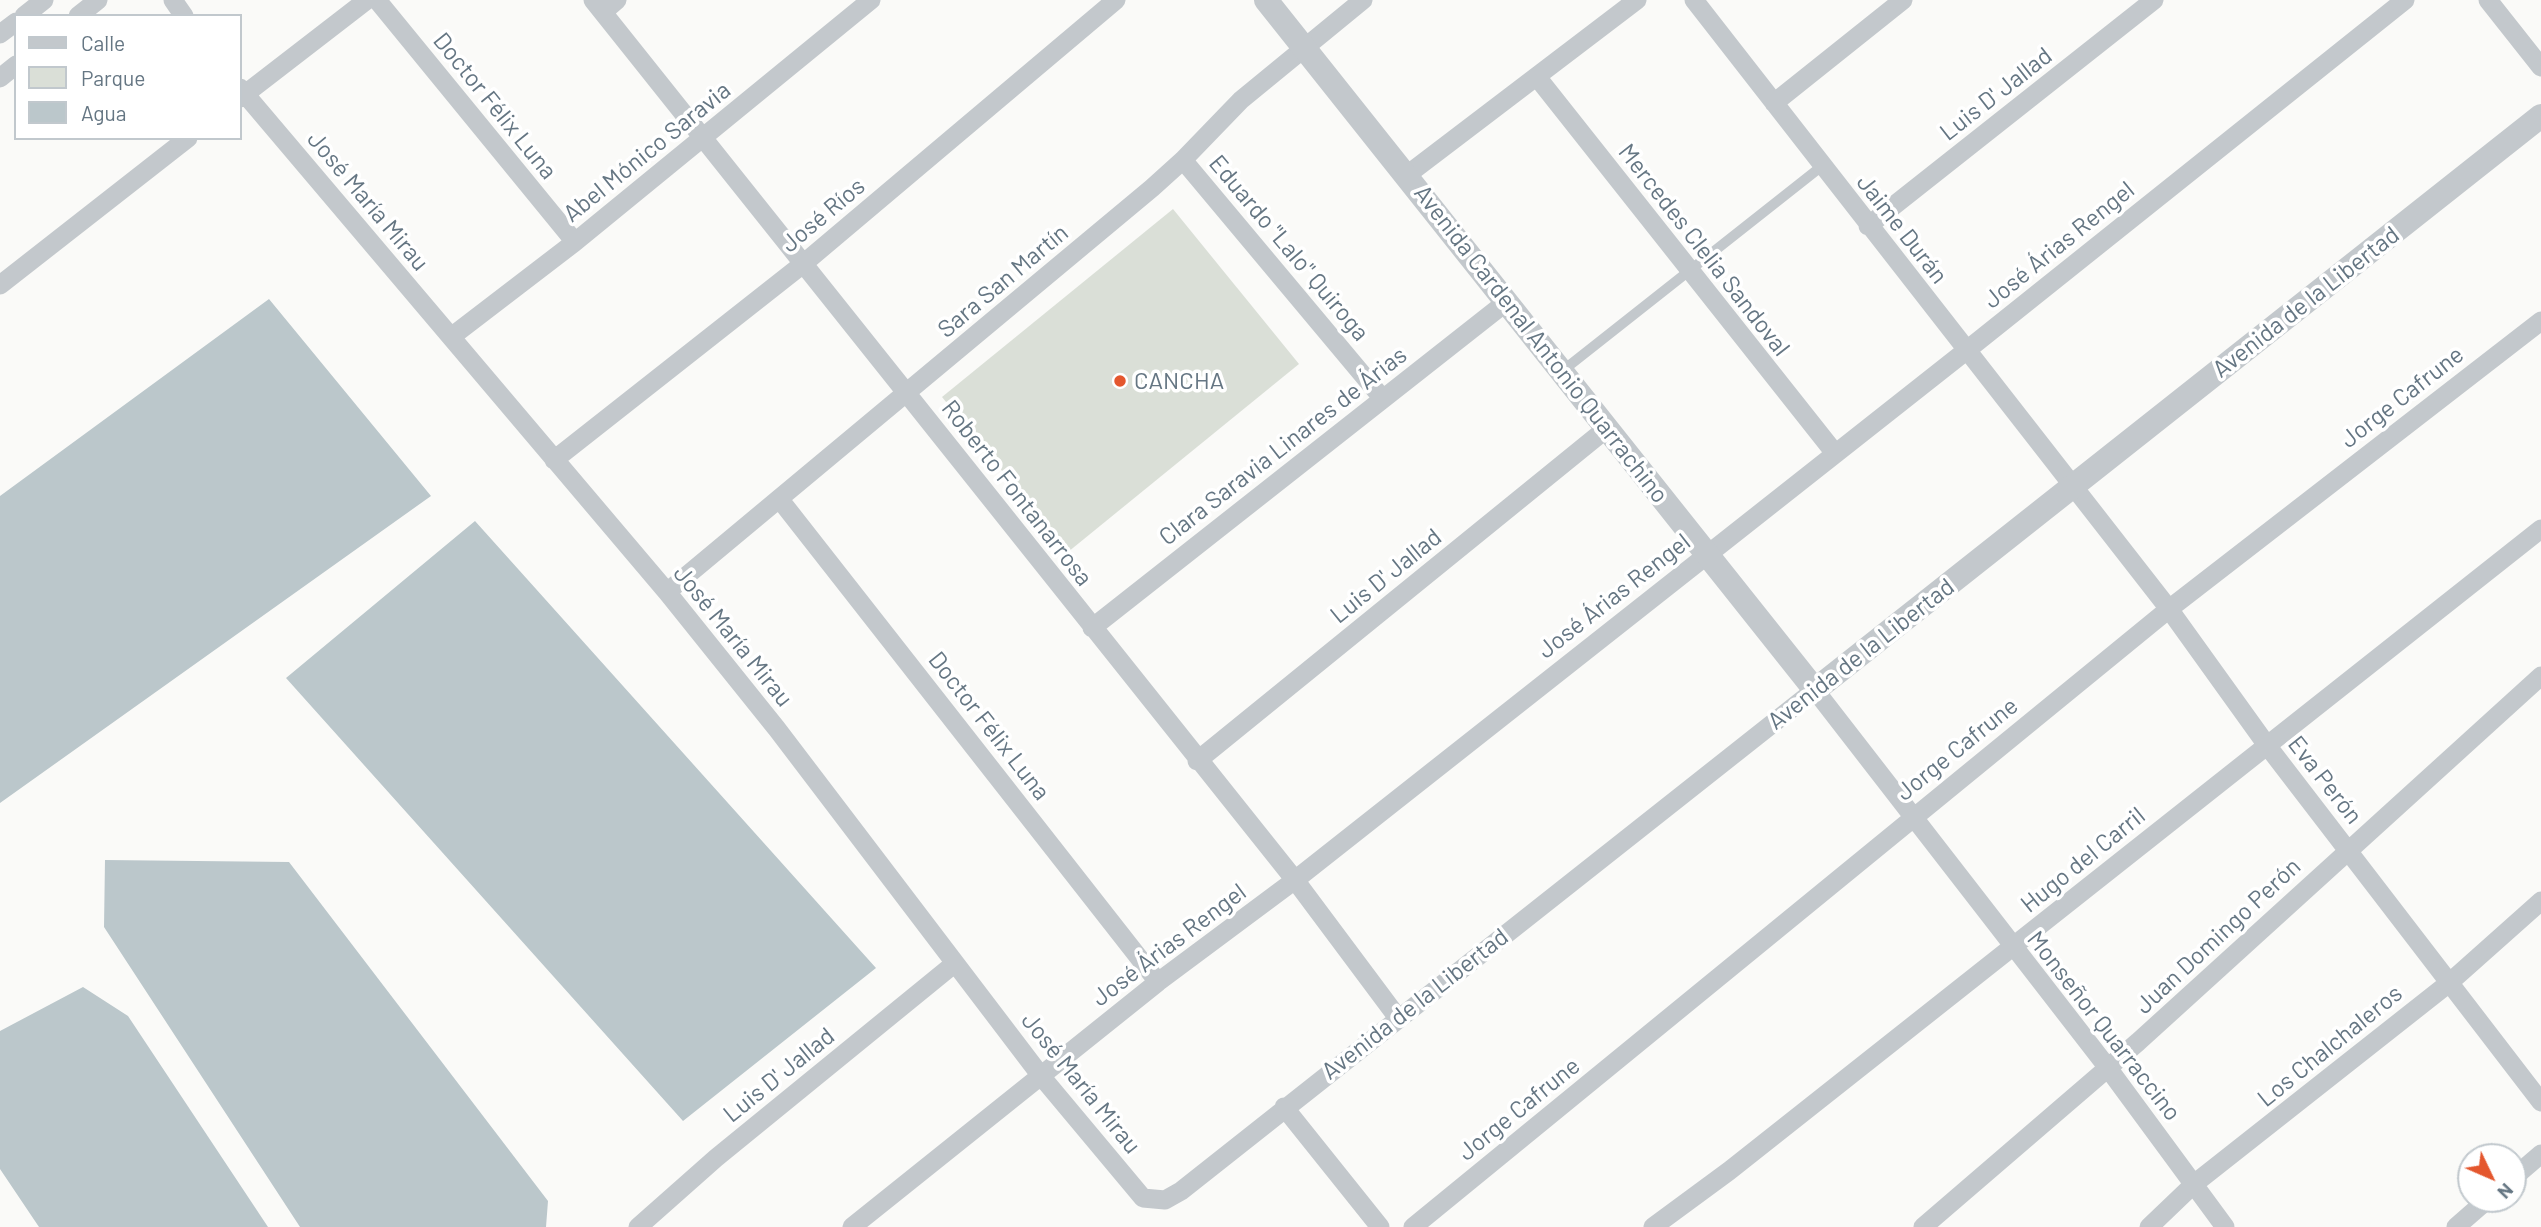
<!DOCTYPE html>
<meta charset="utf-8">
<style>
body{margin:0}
#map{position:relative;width:2541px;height:1227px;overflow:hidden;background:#fafaf8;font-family:Barlow,sans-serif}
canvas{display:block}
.legend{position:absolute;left:14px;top:14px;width:228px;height:126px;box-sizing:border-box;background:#fff;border:2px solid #c1c8cd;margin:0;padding:9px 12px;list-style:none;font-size:21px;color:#657683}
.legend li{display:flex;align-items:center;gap:14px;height:35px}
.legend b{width:35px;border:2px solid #c1c8cd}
.north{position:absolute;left:2457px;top:1143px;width:70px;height:70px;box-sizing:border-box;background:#fff;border:2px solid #c1c8cd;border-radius:50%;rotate:134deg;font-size:19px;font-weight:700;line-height:28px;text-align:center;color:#657683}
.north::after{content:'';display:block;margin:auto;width:24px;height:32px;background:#e4572e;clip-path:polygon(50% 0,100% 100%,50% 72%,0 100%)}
</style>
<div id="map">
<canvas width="2541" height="1227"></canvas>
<ul class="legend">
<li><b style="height:9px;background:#c3c8cc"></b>Calle</li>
<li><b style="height:19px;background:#dadfd7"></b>Parque</li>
<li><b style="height:19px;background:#bbc7cb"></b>Agua</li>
</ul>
<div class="north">N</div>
</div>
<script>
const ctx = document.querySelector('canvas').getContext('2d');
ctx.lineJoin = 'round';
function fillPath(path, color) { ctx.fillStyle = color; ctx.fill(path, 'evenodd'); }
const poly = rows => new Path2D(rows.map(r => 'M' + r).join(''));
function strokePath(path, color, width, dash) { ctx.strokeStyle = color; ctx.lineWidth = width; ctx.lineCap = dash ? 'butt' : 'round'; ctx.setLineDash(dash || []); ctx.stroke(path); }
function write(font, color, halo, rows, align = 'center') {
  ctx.font = font + ' Barlow,sans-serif'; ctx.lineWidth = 7; ctx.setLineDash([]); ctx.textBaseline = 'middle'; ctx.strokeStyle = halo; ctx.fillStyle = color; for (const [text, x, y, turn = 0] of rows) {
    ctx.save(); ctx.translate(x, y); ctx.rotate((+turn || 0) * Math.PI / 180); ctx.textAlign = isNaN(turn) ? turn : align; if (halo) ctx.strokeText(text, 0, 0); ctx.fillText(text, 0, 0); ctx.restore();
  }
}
fillPath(poly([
 [1173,209,1299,364,1068,552,942,397]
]), '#dadfd7');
fillPath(poly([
 [269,299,431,496,0,803,0,496],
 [475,521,876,968,683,1121,286,678],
 [105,860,289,862,548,1201,546,1227,300,1227,104,927],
 [83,987,128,1016,268,1227,39,1227,0,1169,0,1031]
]), '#bbc7cb');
strokePath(poly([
 [1561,372,1822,166]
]), '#c3c8cc', 10);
strokePath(poly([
 [173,0,184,16],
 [377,0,575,242],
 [593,0,1295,880,1398,1018],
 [1694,0,2169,609,2266,744,2541,1102],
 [2488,0,2541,67],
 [603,12,617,0],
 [24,16,44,0],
 [78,16,98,0],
 [0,34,16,22],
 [1537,77,1834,452],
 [0,78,16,65],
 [240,88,667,592,777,729,1041,1076,1143,1198,1165,1200,1181,1191,1815,690,2108,1068,2225,1227],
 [240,98,367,0],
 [1774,103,1903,0],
 [1183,160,1383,399],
 [1407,175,1637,0],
 [1868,226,2154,0],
 [0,285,188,138],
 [451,337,575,242,871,0],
 [554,460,803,264,1116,0],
 [781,501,1158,982],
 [667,592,1152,188,1183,160,1241,100,1363,0],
 [1092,628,1505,303],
 [1197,761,1606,429],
 [1284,1107,1380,1227],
 [2513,1178,2541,1154],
 [638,1227,716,1158,954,964],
 [852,1227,1158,982,1295,880,1967,350,2405,0],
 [1413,1227,2169,609,2541,321],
 [1653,1227,1729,1171,2541,529],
 [1923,1227,2138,1042,2541,676],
 [2149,1227,2194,1184,2449,983,2541,901],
 [2456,1227,2488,1199]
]), '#c3c8cc', 19);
strokePath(poly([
 [1266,0,1815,690,2541,116]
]), '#c3c8cc', 24);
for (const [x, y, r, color] of [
 [1120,381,7,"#e4572e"]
]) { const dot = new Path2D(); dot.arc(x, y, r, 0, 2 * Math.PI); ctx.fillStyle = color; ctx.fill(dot); strokePath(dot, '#fff', 2.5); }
write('24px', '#657683', '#fff', [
 ["Luis D' Jallad",1996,94,-38],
 ["Doctor Félix Luna",495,106,51],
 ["Abel Mónico Saravia",647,152,-39],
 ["José María Mirau",368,201,50],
 ["José Ríos",823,215,-40],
 ["Jaime Durán",1902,229,52],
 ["José Árias Rengel",2059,245,-39],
 ["Eduardo \"Lalo\" Quiroga",1289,248,50],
 ["Mercedes Clelia Sandoval",1704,250,52],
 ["Sara San Martín",1003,281,-40],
 ["Avenida de la Libertad",2306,302,-38],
 ["Avenida Cardenal Antonio Quarrachino",1541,344,52],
 ["Jorge Cafrune",2402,397,-38],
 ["Clara Saravia Linares de Árias",1283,446,-38],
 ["Roberto Fontanarrosa",1017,493,52],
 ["Luis D' Jallad",1386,576,-39],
 ["José Árias Rengel",1614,596,-38],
 ["José María Mirau",733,636,51],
 ["Avenida de la Libertad",1861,654,-38],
 ["Doctor Félix Luna",989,726,52],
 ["Jorge Cafrune",1957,749,-39],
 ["Eva Perón",2325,780,52],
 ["Hugo del Carril",2083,860,-39],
 ["Juan Domingo Perón",2218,936,-43],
 ["José Árias Rengel",1169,945,-37],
 ["Avenida de la Libertad",1415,1004,-38],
 ["Monseñor Quarraccino",2104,1026,52],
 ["Los Chalchaleros",2330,1046,-39],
 ["Luis D' Jallad",779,1075,-39],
 ["José María Mirau",1081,1083,51],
 ["Jorge Cafrune",1519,1109,-39]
]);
write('24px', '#657683', '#fff', [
 ["CANCHA",1134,381]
], 'left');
</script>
